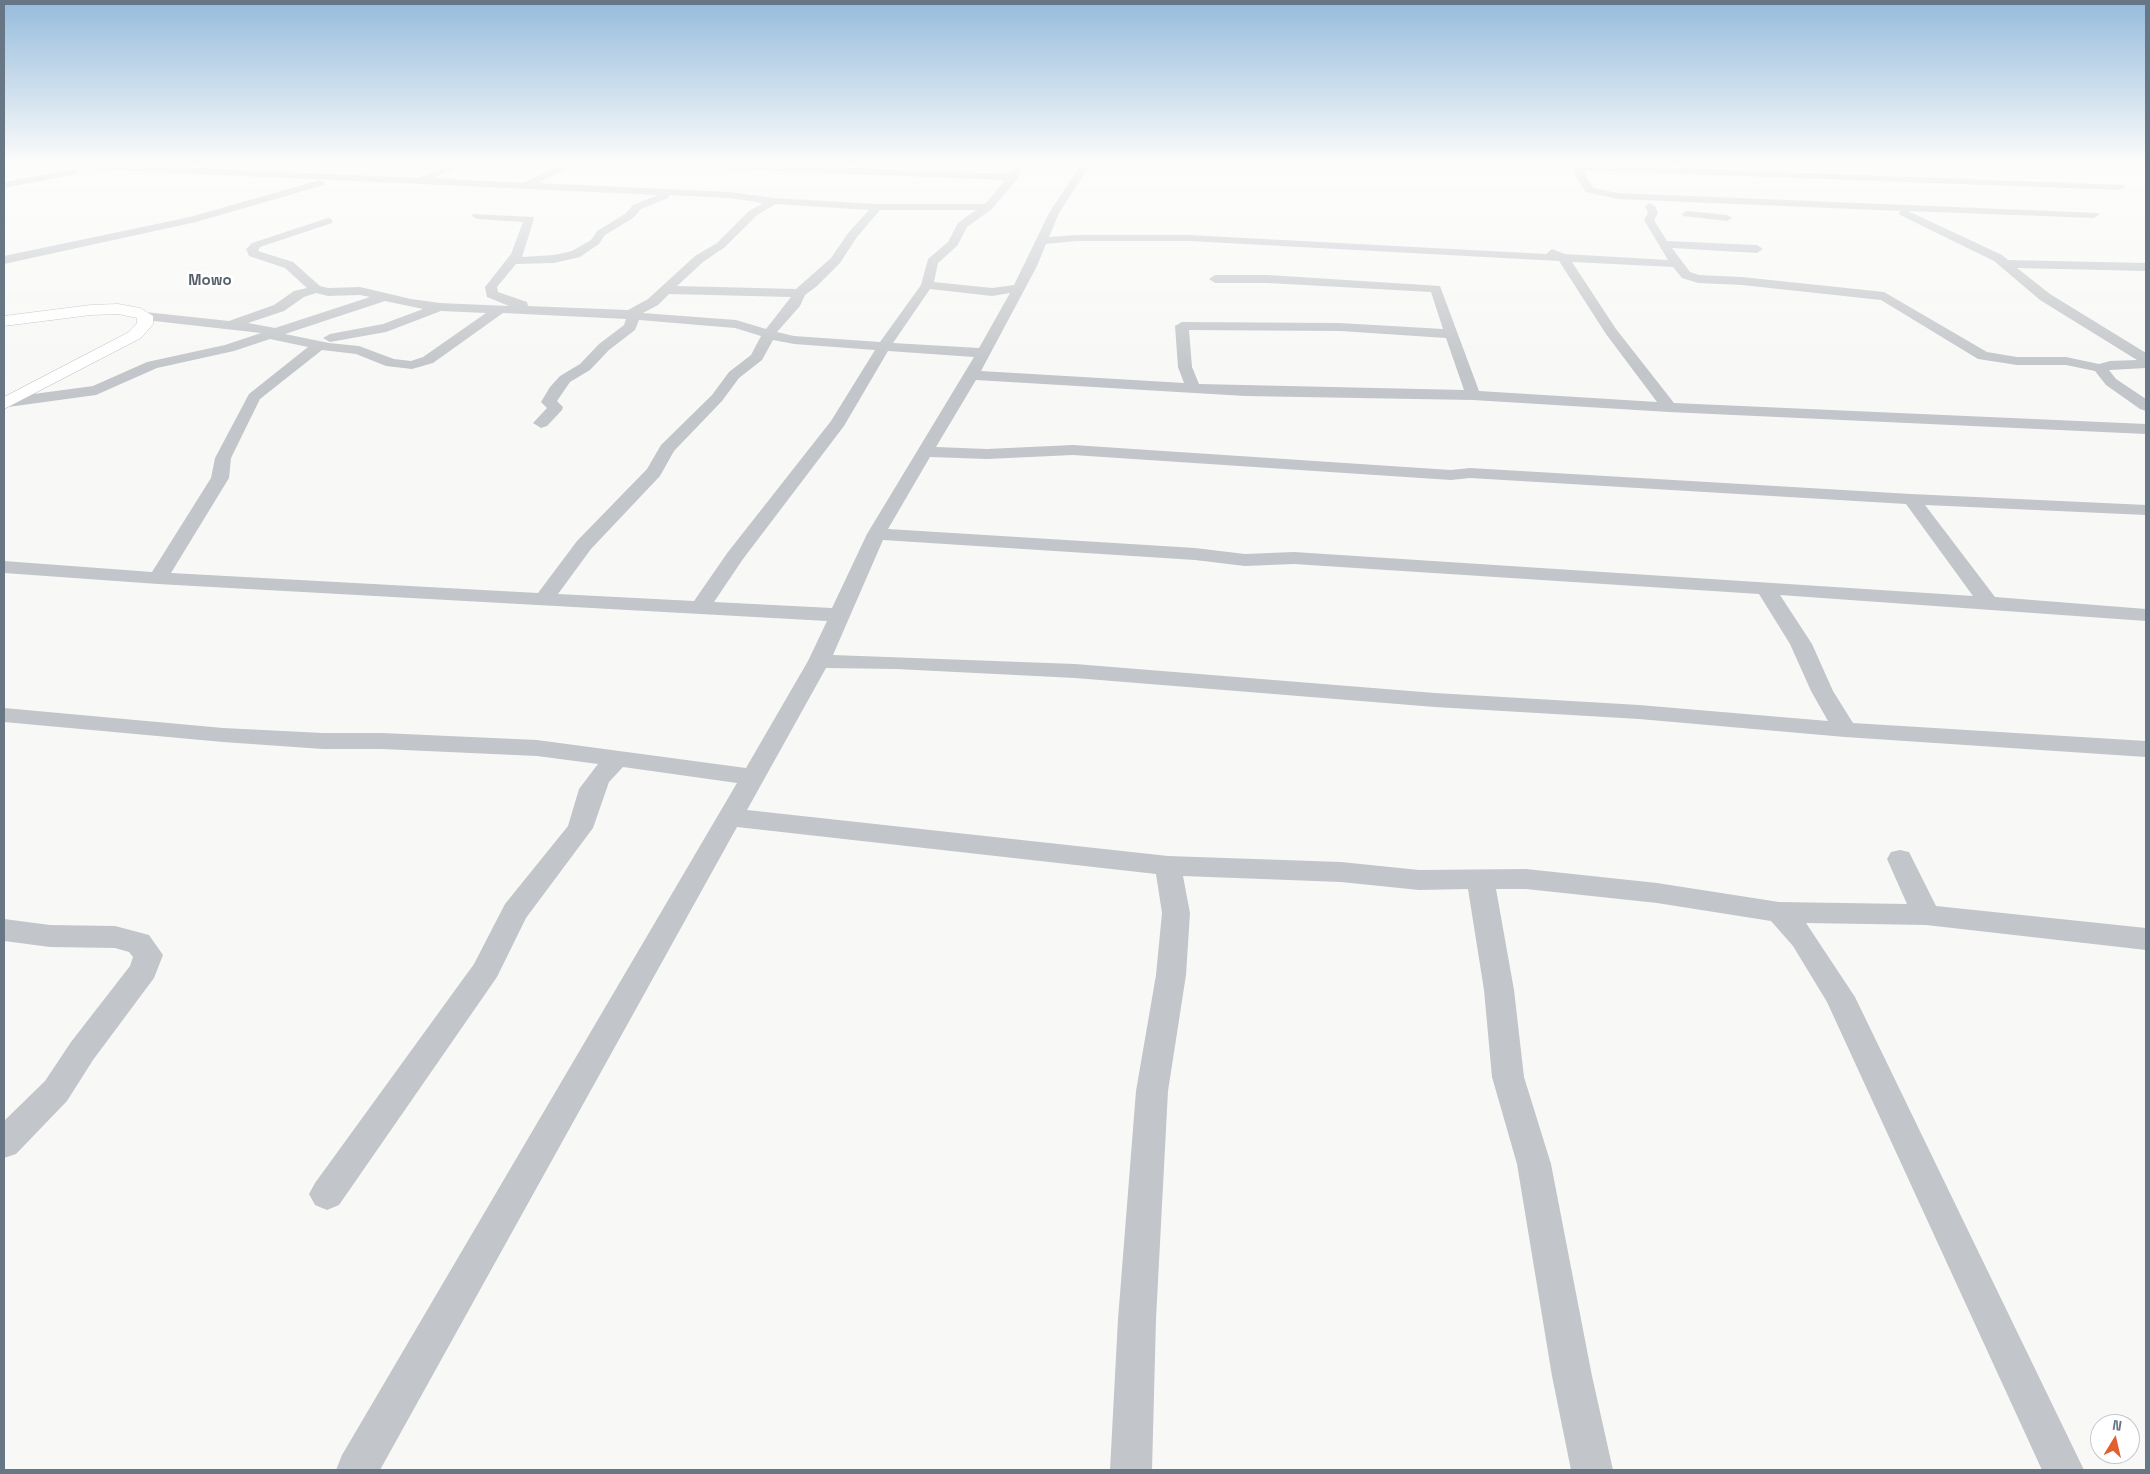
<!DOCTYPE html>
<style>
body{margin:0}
#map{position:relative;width:2150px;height:1474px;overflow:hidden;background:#f8f8f6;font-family:"Space Grotesk",sans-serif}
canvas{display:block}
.frame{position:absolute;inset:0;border:5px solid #687786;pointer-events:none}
.north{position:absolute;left:2090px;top:1414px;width:50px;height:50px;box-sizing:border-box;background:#fff;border:1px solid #c3c9cf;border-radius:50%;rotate:9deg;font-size:14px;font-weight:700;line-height:20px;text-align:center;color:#687786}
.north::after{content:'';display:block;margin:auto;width:18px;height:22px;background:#e1602e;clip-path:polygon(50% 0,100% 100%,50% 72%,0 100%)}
</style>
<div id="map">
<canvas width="2150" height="1474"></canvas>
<div class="frame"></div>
<div class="north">N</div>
</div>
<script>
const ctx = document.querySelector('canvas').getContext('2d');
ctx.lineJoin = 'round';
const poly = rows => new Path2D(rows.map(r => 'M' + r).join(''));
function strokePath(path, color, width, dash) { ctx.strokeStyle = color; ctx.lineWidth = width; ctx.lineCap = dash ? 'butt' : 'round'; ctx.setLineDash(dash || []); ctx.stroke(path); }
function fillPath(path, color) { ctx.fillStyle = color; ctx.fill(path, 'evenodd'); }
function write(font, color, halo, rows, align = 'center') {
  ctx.font = font + ' "Space Grotesk",sans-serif'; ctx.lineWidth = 5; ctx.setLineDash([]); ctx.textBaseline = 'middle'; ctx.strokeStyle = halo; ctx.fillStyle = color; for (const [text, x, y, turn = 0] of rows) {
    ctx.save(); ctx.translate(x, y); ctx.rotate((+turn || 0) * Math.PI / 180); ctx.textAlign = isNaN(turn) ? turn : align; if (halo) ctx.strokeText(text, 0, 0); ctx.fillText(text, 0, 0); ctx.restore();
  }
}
const secondary = poly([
 [118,304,140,308,153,316,153,324,141,338,4,409,4,397,129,332,137,323,137,318,118,314,91,315,4,326,4,316,91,305,118,304]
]);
strokePath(secondary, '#b4b9be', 1);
fillPath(poly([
 [46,164,106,164,419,178,452,164,464,164,433,178,523,183,563,164,575,164,538,183,730,192,774,198,877,204,985,204,1005,180,682,167,677,164,746,164,1010,174,1015,164,1025,164,1017,179,992,209,967,227,957,246,938,263,934,282,992,288,1014,285,1049,213,1081,164,1091,164,1059,213,1049,237,1076,235,1189,235,1546,254,1552,249,1565,254,1668,260,1644,220,1648,213,1645,206,1650,203,1655,206,1658,213,1654,220,1667,241,1757,245,1763,249,1757,253,1672,248,1690,272,1699,275,1742,277,1884,292,1987,352,2017,357,2066,357,2099,364,2110,361,2137,360,2040,300,1994,261,1900,215,1899,213,1901,211,1618,199,1586,192,1576,177,1574,169,1567,164,2124,185,2125,187,2120,190,1585,170,1586,177,1594,188,1618,193,2098,213,2099,215,2094,218,1908,211,2002,255,2008,260,2146,263,2146,271,2017,268,2050,294,2146,353,2146,368,2109,370,2116,379,2146,399,2146,411,2140,409,2106,385,2095,371,2066,365,2017,365,1978,359,1881,300,1742,285,1698,283,1682,278,1673,267,1572,262,1616,329,1674,403,2146,424,2146,434,1669,412,1473,400,1245,396,976,380,936,447,987,449,1073,445,1451,470,1470,468,1911,494,2146,505,2146,515,1925,505,1995,597,2146,609,2146,621,1780,595,1812,644,1833,691,1853,723,2146,741,2146,757,1845,737,1639,719,1435,707,1075,678,896,669,826,668,747,810,1168,856,1341,862,1419,870,1526,869,1657,883,1779,902,1907,904,1887,859,1891,852,1900,850,1909,852,1936,906,2146,928,2146,950,1926,925,1806,923,1855,997,2084,1470,2042,1470,1827,1002,1793,946,1771,921,1657,903,1526,889,1496,889,1514,990,1524,1077,1551,1164,1592,1376,1613,1470,1571,1470,1552,1376,1517,1164,1492,1077,1484,990,1468,889,1419,890,1341,882,1183,876,1190,913,1186,975,1168,1091,1156,1319,1152,1470,1110,1470,1118,1319,1136,1091,1156,975,1162,913,1156,874,737,827,380,1470,336,1470,342,1455,737,783,623,767,609,782,593,828,526,918,497,977,339,1205,327,1210,315,1205,309,1194,315,1183,474,964,505,904,568,826,579,789,598,764,537,756,382,749,323,749,223,742,4,722,4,708,223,728,323,733,382,733,537,740,746,768,808,661,827,621,158,584,4,573,4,561,152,572,211,478,215,458,249,394,308,347,270,339,234,351,157,368,96,395,8,407,4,406,4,398,93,386,147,362,225,345,261,333,145,320,138,316,145,312,229,321,274,305,294,291,307,288,285,268,249,256,246,249,252,243,328,218,332,219,332,223,260,247,258,251,293,262,320,286,328,288,360,287,411,299,440,303,509,306,487,297,485,287,511,254,523,222,477,219,472,216,473,214,533,217,534,219,522,257,554,255,572,251,591,240,597,231,625,214,633,205,658,195,51,167,46,164],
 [669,195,730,198,763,203,749,211,717,243,695,256,648,299,628,310,528,306,527,302,498,292,497,287,516,264,554,263,580,257,599,244,605,235,633,218,641,209,668,198,669,195],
 [776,204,869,210,848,233,831,258,796,289,677,286,703,262,725,247,757,215,776,204],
 [880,210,976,210,958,223,948,242,928,259,921,285,880,342,794,336,777,332,800,306,805,295,817,286,840,263,857,237,880,210],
 [1076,241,1189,241,1559,261,1606,334,1657,402,1479,391,1440,286,1268,275,1215,275,1209,279,1215,283,1268,283,1431,292,1443,329,1340,323,1182,322,1175,326,1178,367,1184,383,981,371,1037,266,1046,244,1076,241],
 [930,289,992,296,1010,293,979,348,893,343,930,289],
 [316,293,328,296,360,295,370,297,275,328,248,323,284,311,304,297,316,293],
 [669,294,791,297,766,329,736,320,643,313,658,305,669,294],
 [385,301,423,309,383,324,330,334,323,338,330,342,386,332,441,311,486,313,423,357,411,361,394,359,359,346,329,343,285,334,385,301],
 [503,313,626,319,624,325,599,344,580,364,560,376,550,387,541,402,547,408,533,423,541,428,547,426,562,410,563,407,557,401,570,382,590,370,609,350,635,330,639,320,735,328,761,336,751,355,729,372,712,395,661,445,647,469,577,541,538,593,171,573,229,478,231,458,260,399,322,350,356,354,386,366,412,369,433,363,503,313],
 [1189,330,1340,331,1446,338,1464,390,1199,384,1192,367,1189,330],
 [773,340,794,344,875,350,831,421,728,552,694,601,558,594,591,549,660,476,674,451,722,401,739,378,762,360,773,340],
 [888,351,974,357,867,534,832,608,714,602,743,559,844,426,888,351],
 [1073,455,1451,480,1470,478,1906,504,1973,596,1294,552,1245,554,1195,548,888,529,930,457,987,459,1073,455],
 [883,540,1195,560,1245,566,1294,564,1759,594,1790,644,1811,691,1828,721,1639,705,1435,693,1075,664,833,655,883,540],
 [74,169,79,172,77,174,4,188,4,182,74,169],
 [320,180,325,183,324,185,196,222,4,264,4,256,190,217,320,180],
 [1687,211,1727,215,1732,218,1727,221,1683,216,1682,214,1687,211],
 [4,919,50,925,115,926,149,935,163,955,154,978,93,1060,67,1101,16,1154,4,1158,4,1121,45,1081,71,1042,130,966,133,957,129,952,115,948,50,947,4,941,4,919]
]), '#c2c5c9');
fillPath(secondary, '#fff');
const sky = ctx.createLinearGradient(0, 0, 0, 370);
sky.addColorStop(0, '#95bbdc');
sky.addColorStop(0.44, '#fcfcfb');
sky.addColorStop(1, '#fcfcfb00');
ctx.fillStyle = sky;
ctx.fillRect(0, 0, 2150, 370);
write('bold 15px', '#56616b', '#fff', [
 ["Mowo",210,281]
]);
</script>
